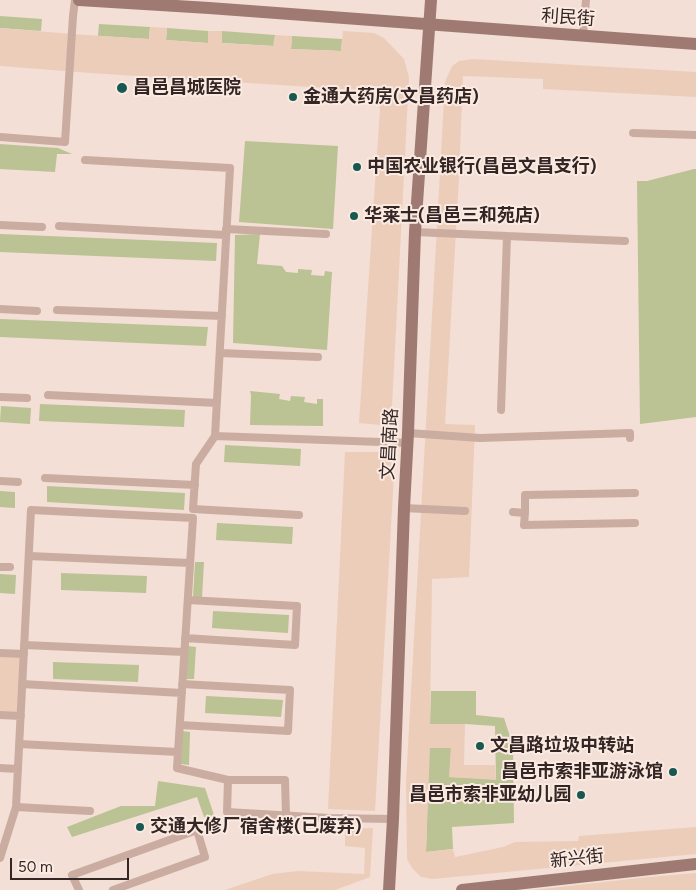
<!DOCTYPE html>
<meta charset="utf-8">
<style>
body{margin:0}
#map{position:relative;width:696px;height:890px;overflow:hidden;background:#f3dfd5;font-family:Figtree,sans-serif}
canvas{display:block}
.scale{position:absolute;left:10px;top:858px;width:119px;height:22px;box-sizing:border-box;border:2px solid #342624;border-top:0;padding-left:6px;font-size:15px;line-height:18px;white-space:nowrap;color:#342624;-webkit-text-stroke:4px #faeae1;paint-order:stroke}
</style>
<div id="map">
<canvas width="696" height="890"></canvas>
<div class="scale">50 m</div>
</div>
<script>
const ctx = document.querySelector('canvas').getContext('2d');
ctx.lineJoin = 'round';
function fillPath(path, color) { ctx.fillStyle = color; ctx.fill(path, 'evenodd'); }
const poly = rows => new Path2D(rows.map(r => 'M' + r).join(''));
function strokePath(path, color, width, dash) { ctx.strokeStyle = color; ctx.lineWidth = width; ctx.lineCap = dash ? 'butt' : 'round'; ctx.setLineDash(dash || []); ctx.stroke(path); }
function write(font, color, halo, rows, align = 'center') {
  ctx.font = font + ' Figtree,"Noto Sans SC",sans-serif'; ctx.lineWidth = 4; ctx.setLineDash([]); ctx.textBaseline = 'middle'; ctx.strokeStyle = halo; ctx.fillStyle = color; for (const [text, x, y, turn = 0] of rows) {
    ctx.save(); ctx.translate(x, y); ctx.rotate((+turn || 0) * Math.PI / 180); ctx.textAlign = isNaN(turn) ? turn : align; if (halo) ctx.strokeText(text, 0, 0); ctx.fillText(text, 0, 0); ctx.restore();
  }
}
fillPath(poly([
 [0,16,42,19,41,31,0,28],
 [99,24,150,27,149,39,98,36],
 [167,28,208,31,208,43,166,40],
 [222,31,275,35,274,46,222,43],
 [292,36,342,39,341,51,291,49],
 [245,141,338,146,333,229,239,222],
 [0,144,58,148,72,154,57,154,55,172,0,169],
 [694,169,696,169,696,417,640,424,637,181,647,181],
 [0,234,217,243,216,261,0,252],
 [260,234,257,264,282,266,286,272,298,273,298,269,312,270,311,275,324,276,325,271,332,272,327,350,233,343,235,235],
 [0,319,208,327,206,346,0,337],
 [250,391,280,394,279,399,290,401,291,396,305,397,304,402,317,404,317,399,323,399,323,426,250,425,251,395],
 [40,404,185,410,184,427,39,421],
 [1,406,31,408,30,424,0,422],
 [225,445,301,449,300,466,224,462],
 [47,486,185,493,184,510,47,502],
 [0,491,15,492,15,508,0,507],
 [217,523,293,527,292,544,216,540],
 [195,562,204,562,202,598,193,597],
 [61,573,147,576,146,593,61,590],
 [0,574,16,575,15,594,0,593],
 [213,611,289,615,288,633,212,628],
 [188,646,196,647,194,679,186,679],
 [53,662,139,665,138,682,53,679],
 [431,691,476,691,476,715,504,718,513,746,514,823,452,827,453,849,426,852,429,748,451,747,450,777,496,779,495,726,465,724,430,724],
 [206,696,283,700,281,717,205,713],
 [182,731,190,732,189,765,181,764],
 [158,781,205,788,215,818,204,817,197,797,72,837,67,827,121,806,155,806]
]), '#bbc294');
fillPath(poly([
 [150,27,167,28,166,40,208,43,208,31,222,31,222,43,273,46,275,35,292,36,291,49,341,51,343,31,374,33,384,38,404,59,409,77,391,426,359,423,380,109,372,95,359,90,90,73,0,66,0,28,72,34,149,39],
 [473,59,696,72,696,97,543,89,543,79,463,76,459,177,445,424,475,425,469,577,432,579,430,724,465,724,464,765,495,765,496,780,449,777,451,748,430,748,426,852,453,849,455,857,503,847,515,842,578,841,579,836,696,827,696,854,433,879,421,877,412,868,407,859,406,782,445,82,452,66,459,61],
 [345,452,379,452,390,460,394,474,375,811,328,809],
 [0,653,24,654,21,716,0,715],
 [373,828,370,877,335,890,225,890,272,874,298,871,364,874,365,848,345,846,345,829],
 [696,873,696,890,532,890,649,877]
]), '#eccdba');
strokePath(poly([
 [583,36,586,0],
 [633,133,696,135],
 [0,137,65,142,73,16,75,0],
 [85,160,230,168,215,436,408,443],
 [0,225,42,227],
 [59,226,226,235],
 [226,229,326,234],
 [415,232,507,236,501,410],
 [507,236,625,241],
 [0,309,37,311],
 [57,310,222,316],
 [220,353,318,357],
 [48,395,217,403],
 [0,397,27,398],
 [408,433,480,438,630,433,630,438],
 [215,436,196,464,193,509,299,515],
 [45,478,195,485],
 [0,481,18,482],
 [404,508,465,511],
 [513,512,525,513,525,495,635,493],
 [525,513,524,525,635,523],
 [29,556,190,563],
 [0,567,10,567],
 [185,638,295,645,297,606,188,600],
 [24,645,184,652],
 [0,653,24,654],
 [22,684,182,693],
 [0,715,21,716],
 [180,725,288,731,290,690,182,684],
 [19,744,178,752],
 [0,768,18,769],
 [228,780,285,780,286,815],
 [16,807,90,811],
 [0,858,16,807,31,510,193,518,177,768,228,780,227,812,329,818,393,819],
 [79,890,72,875,197,830,205,857,113,890]
]), '#cbaca0', 8);
strokePath(poly([
 [79,0,209,8,696,44],
 [389,890,393,819,404,508,408,433,415,232,431,0],
 [462,890,696,864]
]), '#9f7a72', 12);
for (const [x, y, r, color] of [
 [122,88,6,"#175951"],
 [293,97,5,"#175951"],
 [357,167,5,"#175951"],
 [354,216,5,"#175951"],
 [480,746,5,"#175951"],
 [673,772,5,"#175951"],
 [581,795,5,"#175951"],
 [140,827,5,"#175951"]
]) { const dot = new Path2D(); dot.arc(x, y, r, 0, 2 * Math.PI); ctx.fillStyle = color; ctx.fill(dot); strokePath(dot, '#faeae1', 2); }
write('18px', '#342624', '#faeae1', [
 ["利民街",568,18,4],
 ["文昌南路",390,444,-87],
 ["新兴街",577,859,-6]
]);
write('bold 18px', '#342624', '#faeae1', [
 ["昌邑昌城医院",133,88],
 ["金通大药房(文昌药店)",303,97],
 ["中国农业银行(昌邑文昌支行)",367,167],
 ["华莱士(昌邑三和苑店)",364,216],
 ["文昌路垃圾中转站",490,746],
 ["昌邑市索非亚游泳馆",663,772,"right"],
 ["昌邑市索非亚幼儿园",571,795,"right"],
 ["交通大修厂宿舍楼(已废弃)",150,827]
], 'left');
</script>
